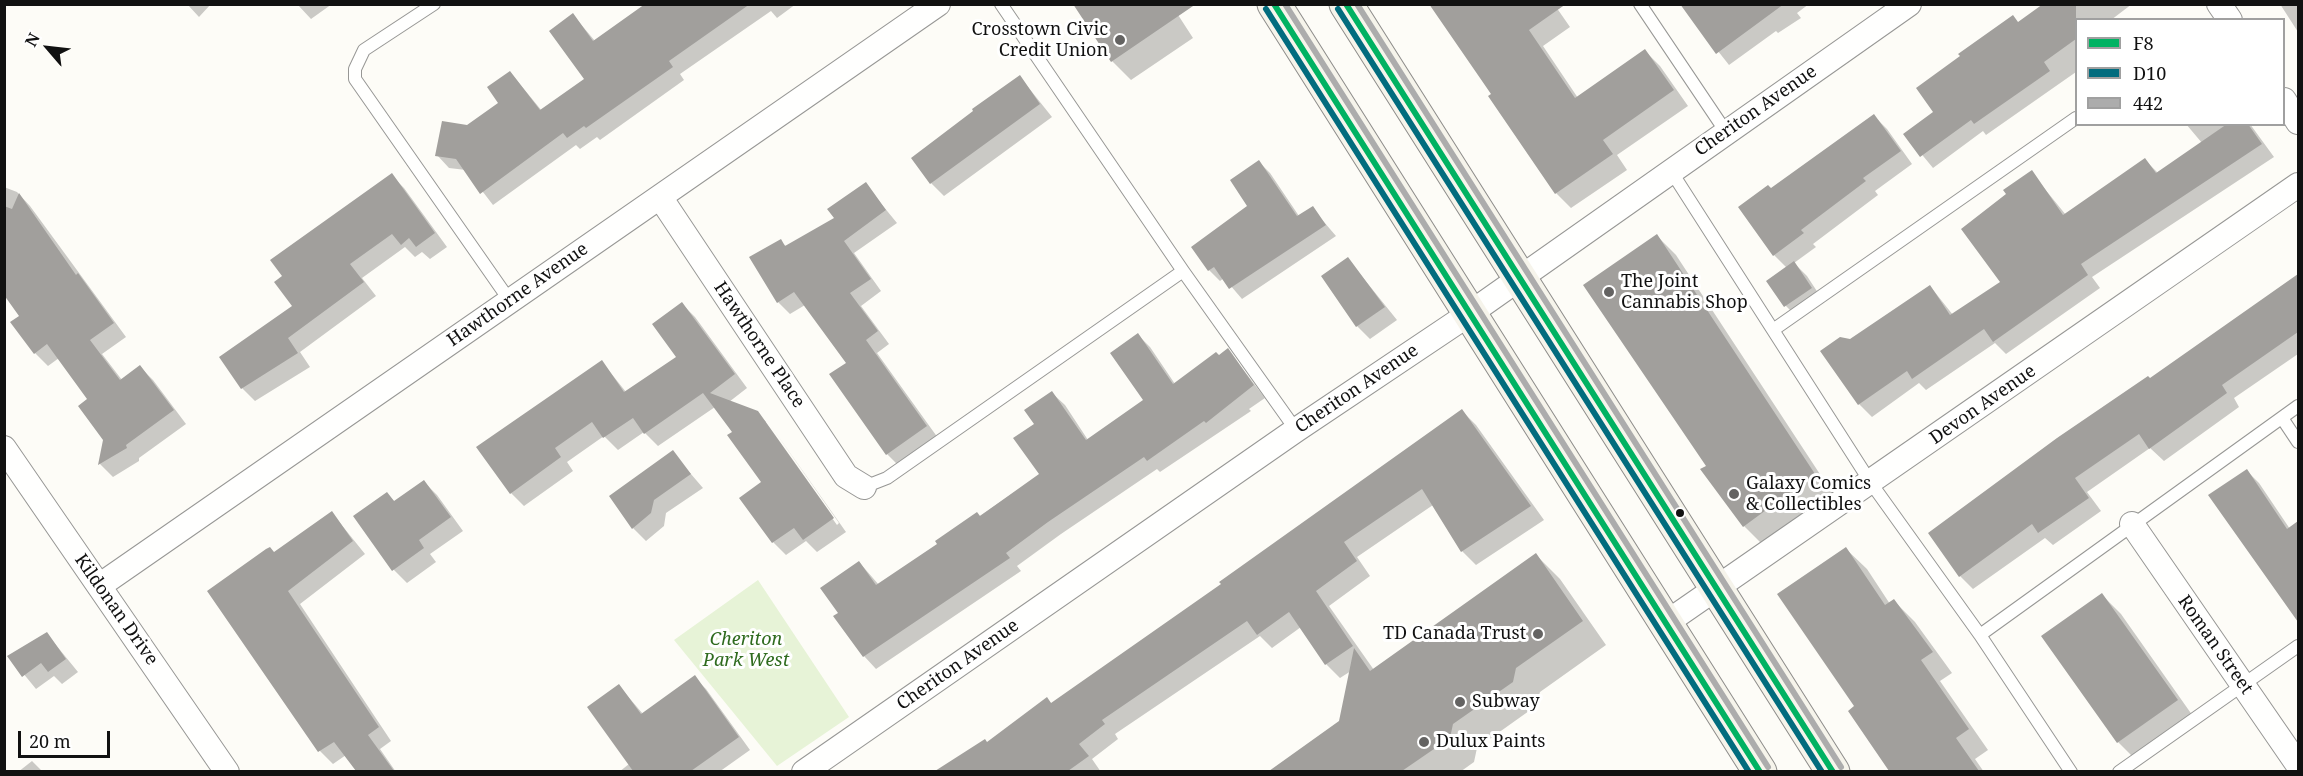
<!DOCTYPE html>
<style>
body{margin:0}
#map{position:relative;width:2303px;height:776px;overflow:hidden;background:#fdfcf7;font-family:"Noto Serif",serif}
canvas{display:block}
.frame{position:absolute;inset:0;border:6px solid #111;pointer-events:none}
.legend{position:absolute;left:2075px;top:18px;width:210px;height:108px;box-sizing:border-box;background:#fff;border:2px solid #a0a0a0;margin:0;padding:8px 10px;list-style:none;font-size:18px;color:#111}
.legend li{display:flex;align-items:center;gap:12px;height:30px}
.legend b{width:30px;border:2px solid #a0a0a0}
.north{position:absolute;left:18px;top:18px;width:60px;height:60px;-webkit-text-stroke:4px #fff;paint-order:stroke;rotate:298deg;font-size:16px;font-weight:700;line-height:24px;text-align:center;color:#111}
.north::after{content:'';display:block;margin:auto;width:21px;height:27px;background:#111;clip-path:polygon(50% 0,100% 100%,50% 72%,0 100%)}
.scale{position:absolute;left:18px;top:731px;width:92px;height:27px;box-sizing:border-box;border:3px solid #111;border-top:0;padding-left:8px;font-size:18px;line-height:21px;white-space:nowrap;color:#111;-webkit-text-stroke:4px #fff;paint-order:stroke}
</style>
<div id="map">
<canvas width="2303" height="776"></canvas>
<div class="frame"></div>
<ul class="legend">
<li><b style="height:8px;background:#00b262"></b>F8</li>
<li><b style="height:8px;background:#026c7e"></b>D10</li>
<li><b style="height:8px;background:#acacac"></b>442</li>
</ul>
<div class="north">N</div>
<div class="scale">20 m</div>
</div>
<script>
const ctx = document.querySelector('canvas').getContext('2d');
ctx.lineJoin = 'round';
function fillPath(path, color) { ctx.fillStyle = color; ctx.fill(path, 'evenodd'); }
const poly = rows => new Path2D(rows.map(r => 'M' + r).join(''));
function strokePath(path, color, width, dash) { ctx.strokeStyle = color; ctx.lineWidth = width; ctx.lineCap = dash ? 'butt' : 'round'; ctx.setLineDash(dash || []); ctx.stroke(path); }
function write(font, color, halo, rows, align = 'center') {
  ctx.font = font + ' "Noto Serif",serif'; ctx.lineWidth = 6; ctx.setLineDash([]); ctx.textBaseline = 'middle'; ctx.strokeStyle = halo; ctx.fillStyle = color; for (const [text, x, y, turn = 0] of rows) {
    ctx.save(); ctx.translate(x, y); ctx.rotate((+turn || 0) * Math.PI / 180); ctx.textAlign = isNaN(turn) ? turn : align; if (halo) ctx.strokeText(text, 0, 0); ctx.fillText(text, 0, 0); ctx.restore();
  }
}
fillPath(poly([
 [758,580,849,717,777,766,674,640]
]), '#e7f3d7');
fillPath(poly([
 [187,4,211,4,199,17],
 [297,4,332,4,311,19],
 [688,4,796,4,777,18,771,11,680,74,684,80,600,140,597,137,580,149,576,145,493,205,466,170,449,168,437,155,467,127,500,103,510,72,542,111,586,79,573,15,595,41],
 [1171,4,1193,38,1131,80,1112,61],
 [1554,4,1570,27,1543,46,1578,98,1645,51,1660,66,1688,106,1617,155,1627,170,1571,208,1556,193,1493,94,1435,10],
 [1688,4,1809,4,1797,13,1801,18,1778,33,1776,31,1729,65,1684,8],
 [2046,4,2132,4,2111,20,2076,20,2076,72,1986,135,1983,131,1933,168,1905,134,1935,112,2019,23],
 [2280,4,2298,4,2298,32],
 [1020,77,1052,117,944,196,931,183],
 [1874,116,1887,129,1912,164,1875,191,1878,195,1813,244,1816,247,1794,263,1807,276,1824,302,1799,319,1786,306,1768,281,1787,268,1774,255,1740,208,1771,190],
 [2186,124,2250,124,2274,157,2092,277,2100,288,2006,354,1995,343,1926,390,1919,383,1872,417,1859,404,1850,341,1930,286,1953,315,2002,282,2008,195,2031,172,2066,215,2145,160,2158,173,2202,143],
 [1259,162,1270,173,1299,216,1312,208,1336,236,1242,299,1224,278,1220,281,1209,270,1249,206],
 [391,175,404,188,447,247,430,259,422,252,415,257,405,247,362,278,376,296,300,352,310,367,255,401,242,388,294,307],
 [865,184,897,223,854,253,881,291,861,306,889,344,877,353,938,438,899,466,887,454,848,363,805,305,790,314,778,302,780,241,787,247,836,219],
 [4,187,17,192,30,206,126,337,102,354,122,380,140,367,153,380,186,424,139,458,139,461,113,477,100,464,104,440,89,400,59,358,48,366,35,353,21,316,4,265],
 [1657,236,1676,255,1833,494,1763,545,1744,526,1708,467],
 [1348,259,1397,320,1370,339,1357,326],
 [2298,275,2298,354,2234,398,2239,407,2164,461,2150,448,2087,492,2101,511,2053,545,2045,538,1973,589,1960,576,1930,534],
 [682,304,695,317,747,388,729,402,757,412,766,422,764,422,837,525,839,523,771,426,846,532,817,552,806,541,786,555,773,542,741,498,763,482,734,432,715,407,658,446,644,432,618,450,604,436,567,462,573,471,524,506,511,493,602,362,626,392,678,357],
 [1138,335,1150,347,1175,384,1228,350,1265,398,1249,409,1251,411,1160,472,1157,469,1061,534,1017,566,1021,571,876,669,864,656,859,562,879,585,1041,474,1036,424,1052,393,1065,405,1088,440,1145,400],
 [1462,411,1476,425,1544,520,1476,565,1462,551,1433,505,1357,557,1370,576,1329,606,1374,670,1536,555,1560,579,1606,645,1540,692,1536,706,1477,748,1474,762,1460,772,1271,772,1340,722,1351,671,1340,678,1326,664,1301,627,1272,648,1260,636,1115,734,1118,739,1092,759,1101,772,950,772,946,766,987,743,1047,699,1052,704,1223,585],
 [672,452,703,488,666,513,664,526,646,541,633,528],
 [2247,471,2259,483,2290,529,2294,527,2298,532,2298,619,2210,495],
 [424,482,437,495,463,531,430,554,436,562,407,583,394,570,387,494,395,502],
 [332,513,365,554,300,604,391,741,380,749,396,772,357,772,346,755,333,764,320,751,210,591,275,553],
 [1846,549,1867,569,1890,604,1894,601,1915,622,1952,673,1940,681,1988,750,1975,759,1984,772,1892,772,1850,711,1856,706],
 [2102,595,2121,614,2195,719,2137,761,2118,742],
 [47,634,78,672,62,684,54,676,36,689,9,656],
 [694,677,706,689,750,750,719,772,619,772,629,764,619,686,643,714],
 [32,761,43,772,18,772]
]), '#0003');
fillPath(poly([
 [645,4,750,4,669,61,673,67,586,128,584,126,567,138,563,133,480,194,456,159,435,156,442,121,467,125,498,103,487,87,510,71,540,110,584,79,549,31,573,13,593,41],
 [1073,4,1196,4,1111,62],
 [1429,4,1566,4,1529,30,1575,98,1645,49,1674,90,1603,140,1613,154,1555,194,1488,96,1491,94],
 [1680,4,1784,4,1716,54],
 [2043,4,2076,4,2076,39,2044,62,2050,71,1974,124,1971,120,1920,157,1903,134,1933,112,1916,88,1960,56,1958,54,2013,15,2018,22],
 [1020,75,1040,104,930,184,911,158,973,111,972,109],
 [1874,114,1901,151,1863,178,1866,181,1801,230,1804,233,1773,256,1738,207,1768,185,1771,188],
 [2227,124,2248,124,2262,144,2081,264,2088,275,1993,342,1984,329,1912,379,1907,371,1858,405,1820,351,1840,337,1850,339,1930,285,1950,315,2000,282,1961,229,2006,194,2003,190,2032,170,2063,215,2145,158,2156,173],
 [1259,160,1297,216,1313,206,1326,225,1229,289,1214,267,1208,271,1191,247,1247,206,1230,180],
 [392,173,435,233,416,247,409,238,401,245,392,234,350,264,364,282,288,338,298,353,241,389,219,357,292,306,274,282,282,276,270,260],
 [866,182,886,210,844,241,871,279,850,293,878,331,866,340,927,426,886,455,829,374,846,363,794,292,777,303,749,257,781,239,785,246,834,218,827,209],
 [19,193,76,275,78,273,114,323,90,340,120,380,140,365,174,410,126,445,127,448,98,465,103,440,78,406,87,399,47,344,34,354,10,322,19,316,4,295,4,206,12,209],
 [1657,234,1815,474,1743,527,1700,469,1706,466,1583,285],
 [1348,257,1385,307,1356,327,1321,276],
 [1794,261,1812,288,1784,307,1766,281],
 [2298,274,2298,332,2222,385,2227,393,2149,449,2139,434,2075,478,2089,498,2038,533,2032,524,1959,577,1928,533,2057,438,2148,376,2150,378],
 [682,302,735,374,710,393,758,411,834,518,803,540,794,528,772,543,739,498,761,482,727,435,732,432,703,393,644,434,633,418,603,438,592,422,555,448,561,457,510,494,476,447,602,360,624,392,676,357,652,324],
 [1138,333,1173,384,1216,352,1219,355,1228,348,1254,385,1206,423,1204,421,1147,461,1144,457,1048,522,1006,553,1010,558,863,657,833,616,838,613,820,588,859,561,876,585,937,544,935,541,977,512,980,516,1039,474,1013,438,1034,424,1024,410,1052,391,1086,440,1143,400,1110,353],
 [1462,409,1531,506,1461,552,1422,489,1344,542,1357,561,1316,591,1353,646,1325,665,1289,612,1257,635,1247,621,1102,720,1105,724,1079,744,1089,756,1068,771,935,771,985,739,987,742,1047,697,1051,703,1221,584,1219,582],
 [673,450,691,474,654,500,651,513,632,529,609,496],
 [2247,469,2287,529,2298,521,2298,622,2208,495],
 [424,480,451,517,419,540,424,548,392,571,353,516,387,492,394,501],
 [332,511,353,541,288,591,379,727,368,735,394,771,356,771,334,742,318,752,207,591,266,549,270,547,274,552],
 [1846,547,1885,605,1894,599,1933,652,1921,660,1969,729,1956,738,1979,771,1889,771,1848,711,1854,706,1777,594],
 [1536,553,1583,621,1516,668,1513,682,1453,724,1450,738,1402,771,1269,771,1339,721,1354,648,1370,671],
 [2102,593,2178,700,2117,743,2041,636],
 [47,632,66,659,48,672,41,663,22,677,7,656],
 [695,675,739,737,691,771,633,771,587,707,619,684,641,714]
]), '#a19f9c');
const lane = poly([
 [434,4,364,50,355,69,355,79,510,301],
 [1001,4,1183,271,1296,430],
 [1640,4,1726,132],
 [1671,171,1871,483,1980,635,2071,772],
 [1773,330,2076,118],
 [2282,418,2298,442],
 [864,487,887,478,1183,271],
 [1980,635,2298,406],
 [2119,772,2298,646]
]);
const street = poly([
 [2219,4,2230,20],
 [2284,100,2298,122],
 [660,197,846,476,864,487],
 [4,448,227,772],
 [2132,524,2298,765],
 [99,586,938,4],
 [1666,623,2298,185],
 [804,772,1296,430,1469,314,1909,4]
]);
const secondary = poly([
 [1274,4,1760,772],
 [1346,4,1833,772]
]);
strokePath(lane, '#979795', 14);
strokePath(street, '#979795', 26);
strokePath(secondary, '#8e8d8b', 35);
strokePath(lane, '#fffffe', 12);
strokePath(street, '#fffffe', 24);
strokePath(secondary, '#f6f4eb', 33);
strokePath(poly([
 [1274,4,1760,772],
 [1346,4,1833,772]
]), '#00b262', 6);
strokePath(poly([
 [1266,9,1749,772],
 [1338,9,1822,772]
]), '#026c7e', 6);
strokePath(poly([
 [1285,4,1768,767],
 [1357,4,1841,767]
]), '#acacac', 6);
for (const [x, y, r, color] of [
 [1120,40,6,"#646362"],
 [1609,292,6,"#646362"],
 [1734,494,6,"#646362"],
 [1680,513,5,"#111"],
 [1538,634,6,"#646362"],
 [1460,702,6,"#646362"],
 [1424,742,6,"#646362"]
]) { const dot = new Path2D(); dot.arc(x, y, r, 0, 2 * Math.PI); ctx.fillStyle = color; ctx.fill(dot); strokePath(dot, '#fff', 2); }
write('18px', '#111', '#fff', [
 ["Crosstown Civic",1108,30,"right"],
 ["Credit Union",1108,51,"right"],
 ["The Joint",1621,282],
 ["Cannabis Shop",1621,303],
 ["Galaxy Comics",1746,484],
 ["& Collectibles",1746,505],
 ["TD Canada Trust",1526,634,"right"],
 ["Subway",1472,702],
 ["Dulux Paints",1436,742]
], 'left');
write('18px', '#111', '#fff', [
 ["Cheriton Avenue",1756,111,-35],
 ["Hawthorne Avenue",518,295,-35],
 ["Hawthorne Place",759,345,56],
 ["Cheriton Avenue",1357,389,-34],
 ["Devon Avenue",1983,405,-35],
 ["Kildonan Drive",116,610,55],
 ["Roman Street",2215,645,55],
 ["Cheriton Avenue",958,665,-35]
]);
write('italic 18px', '#2f6b1f', '#fff', [
 ["Cheriton",746,640],
 ["Park West",746,661]
]);
</script>
